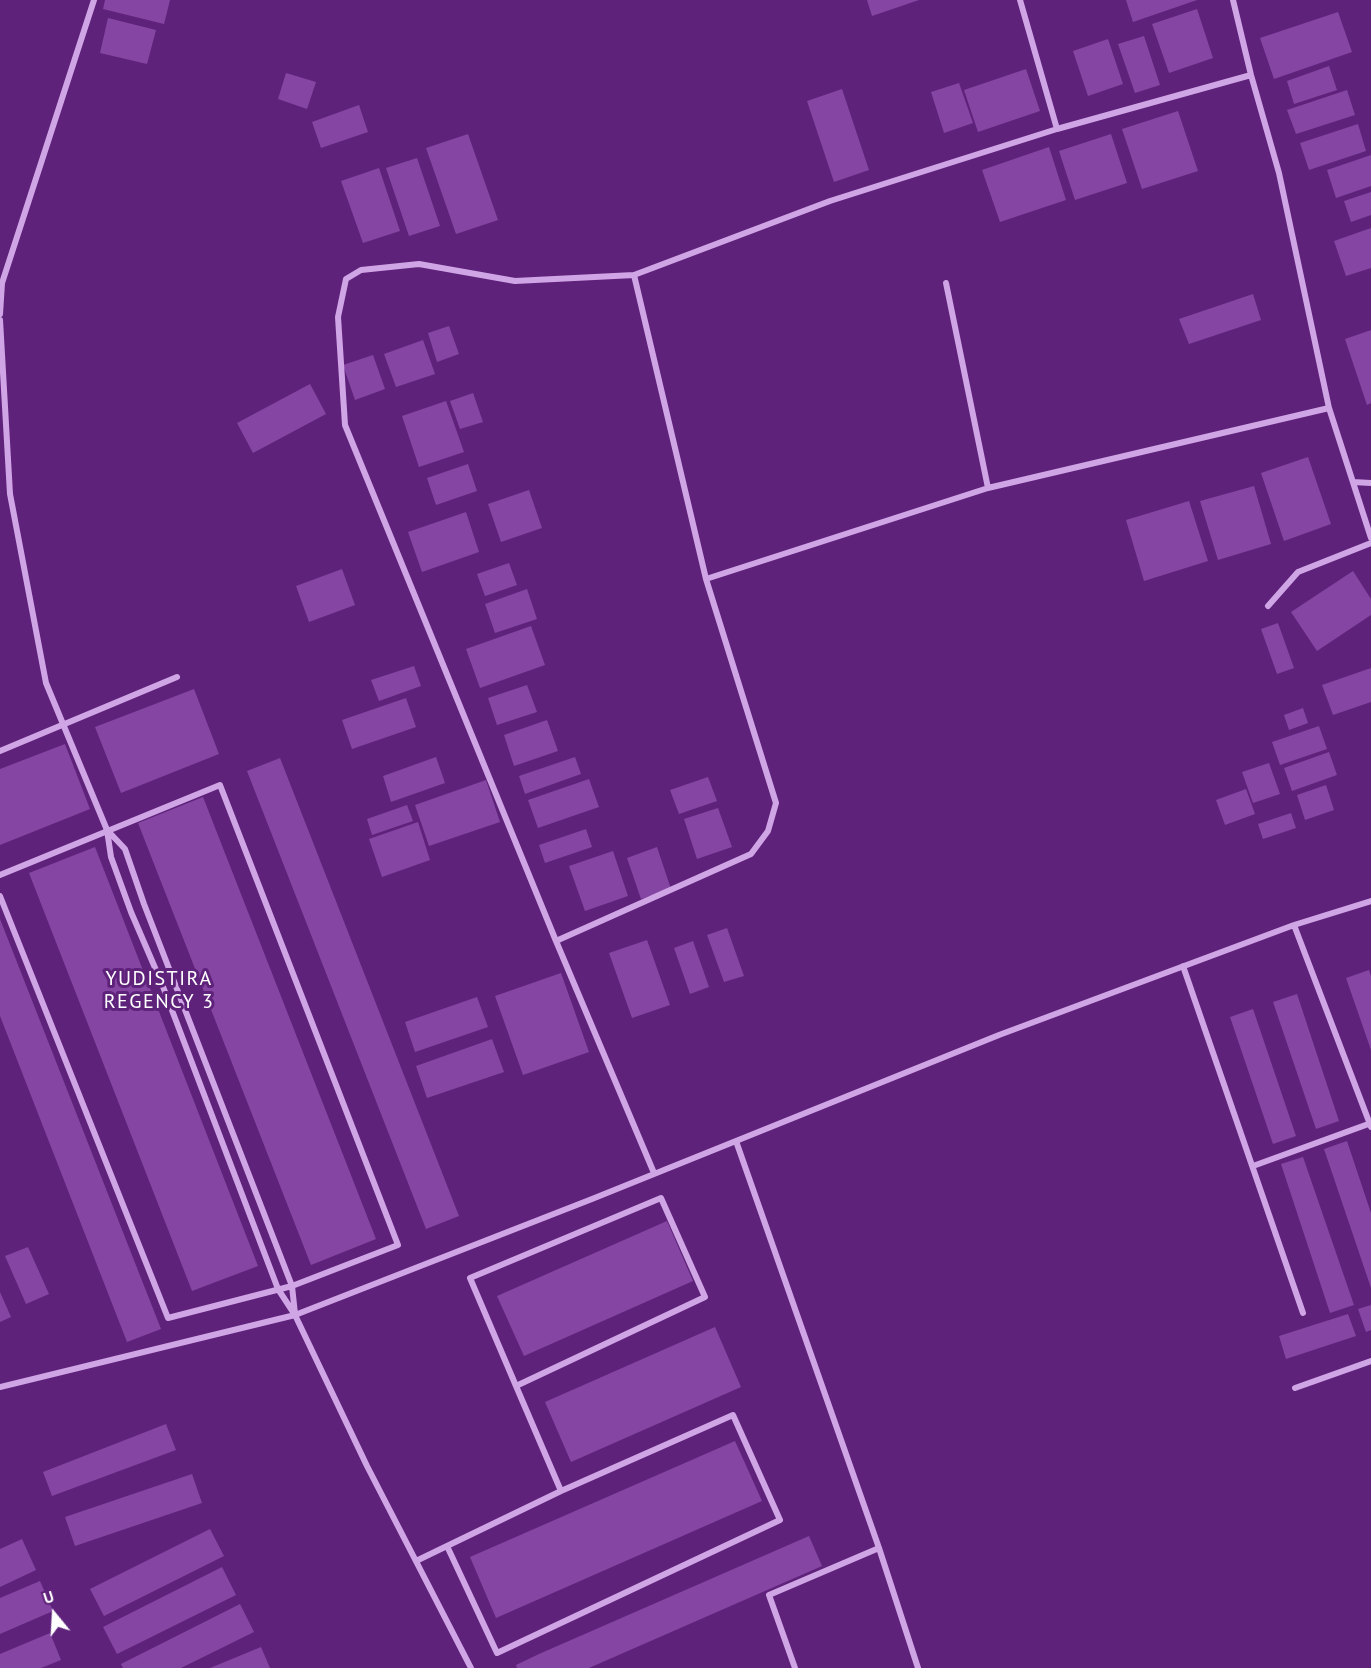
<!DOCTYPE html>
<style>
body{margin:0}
#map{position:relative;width:1371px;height:1668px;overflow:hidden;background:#5f227b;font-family:"PT Sans",sans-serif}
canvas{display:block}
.north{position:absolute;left:24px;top:1584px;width:60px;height:60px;-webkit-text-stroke:4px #5f227b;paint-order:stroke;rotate:342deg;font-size:16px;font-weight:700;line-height:24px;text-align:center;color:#fff}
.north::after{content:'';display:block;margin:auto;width:21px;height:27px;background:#fff;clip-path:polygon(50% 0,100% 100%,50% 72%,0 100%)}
</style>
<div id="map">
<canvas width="1371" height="1668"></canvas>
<div class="north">U</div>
</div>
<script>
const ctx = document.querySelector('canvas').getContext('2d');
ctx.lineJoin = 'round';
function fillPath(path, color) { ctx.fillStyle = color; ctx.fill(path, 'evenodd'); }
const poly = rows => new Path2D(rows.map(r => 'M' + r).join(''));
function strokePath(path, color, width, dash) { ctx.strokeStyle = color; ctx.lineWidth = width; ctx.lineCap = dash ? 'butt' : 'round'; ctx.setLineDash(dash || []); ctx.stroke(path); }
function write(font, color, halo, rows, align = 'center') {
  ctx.font = font + ' "PT Sans",sans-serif'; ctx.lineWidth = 6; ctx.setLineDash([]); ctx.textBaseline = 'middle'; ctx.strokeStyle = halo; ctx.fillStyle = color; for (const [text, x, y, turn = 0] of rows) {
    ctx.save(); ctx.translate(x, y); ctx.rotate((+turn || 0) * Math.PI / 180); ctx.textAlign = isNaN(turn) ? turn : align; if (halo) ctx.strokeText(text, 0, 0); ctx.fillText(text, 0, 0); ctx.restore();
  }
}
fillPath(poly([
 [105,0,170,0,164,24,103,9],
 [867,0,919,0,872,16],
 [1126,0,1197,0,1133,22],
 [1197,9,1213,58,1169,73,1152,24],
 [1338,12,1352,52,1274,79,1260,38],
 [108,18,156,30,147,64,100,53],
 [1144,36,1160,85,1135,93,1118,44],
 [1108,39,1123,84,1088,96,1073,51],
 [1329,66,1337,90,1294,104,1287,81],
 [1026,69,1040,111,978,132,964,90],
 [286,73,316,82,307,109,278,99],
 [959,83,973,123,944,133,931,92],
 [842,89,869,170,834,182,807,101],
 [1347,90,1355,115,1296,134,1287,110],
 [359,105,368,132,321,148,312,122],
 [1178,111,1198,171,1142,189,1122,129],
 [1358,124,1366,151,1309,170,1300,143],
 [468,134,498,220,456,234,426,148],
 [1111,134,1127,183,1075,200,1059,151],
 [1049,147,1066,200,1000,222,982,170],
 [1371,155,1371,186,1336,198,1327,170],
 [417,158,440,226,409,236,386,168],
 [379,168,400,231,363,243,341,181],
 [1371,192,1371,215,1351,222,1344,201],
 [1371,228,1371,268,1346,276,1334,241],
 [1253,294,1261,320,1189,344,1179,319],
 [449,326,459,354,437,362,428,333],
 [1371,330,1371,403,1367,405,1345,339],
 [423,340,435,374,396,387,384,354],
 [373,355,385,389,355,400,343,365],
 [310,384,326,414,253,453,237,423],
 [473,393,483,422,460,429,450,401],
 [446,401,464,452,419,467,402,416],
 [1308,457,1331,524,1284,541,1261,473],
 [468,464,477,491,436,505,427,478],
 [1254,486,1271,544,1218,560,1200,501],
 [529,490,542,528,501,542,488,504],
 [1189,501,1208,561,1144,581,1126,520],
 [466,512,479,552,422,572,408,532],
 [509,563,517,585,485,596,477,574],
 [342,569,355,605,309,622,296,586],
 [1353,571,1371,599,1371,615,1317,651,1291,612],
 [527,589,537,619,495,633,485,604],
 [1278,623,1294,668,1277,674,1261,629],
 [531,626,545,665,480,688,466,649],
 [414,666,421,686,379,701,371,680],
 [1371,668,1371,702,1333,715,1322,685],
 [527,685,537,712,497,725,488,698],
 [194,689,219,754,121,793,95,727],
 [406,698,416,727,352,749,342,720],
 [1303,708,1308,723,1289,730,1284,715],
 [547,720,558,751,514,766,504,735],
 [1319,726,1327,749,1280,765,1272,742],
 [65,744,90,809,0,845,0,769],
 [1329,752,1337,775,1292,791,1284,768],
 [436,757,445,783,391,802,383,776],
 [575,757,581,774,525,794,519,776],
 [280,758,459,1216,426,1229,247,771],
 [1269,763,1280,794,1253,803,1242,772],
 [708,777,717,801,679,814,670,790],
 [589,779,599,807,538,828,528,800],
 [486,780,500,822,429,846,415,805],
 [1326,785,1334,810,1305,820,1297,795],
 [1246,789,1255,814,1225,825,1216,800],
 [203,797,376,1239,311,1265,138,823],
 [407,805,413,821,372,835,367,819],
 [718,808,732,847,697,859,684,819],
 [1291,813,1296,828,1263,839,1258,824],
 [418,822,430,860,382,877,369,839],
 [586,829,592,847,545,863,539,845],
 [95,847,258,1266,192,1291,29,873],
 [657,847,671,889,641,899,627,858],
 [613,851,628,896,585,911,569,866],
 [0,919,161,1329,127,1342,0,1016],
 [727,928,744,976,724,982,707,935],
 [647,940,670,1005,632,1018,609,953],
 [693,941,709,987,690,994,674,948],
 [1369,970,1371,976,1371,1050,1346,978],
 [561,973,589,1052,523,1075,495,996],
 [1297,994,1339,1121,1316,1129,1273,1002],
 [477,997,488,1027,415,1052,405,1022],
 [1253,1009,1296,1136,1273,1144,1230,1017],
 [492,1039,504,1072,427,1098,416,1066],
 [1347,1141,1371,1213,1371,1288,1324,1149],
 [1303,1157,1354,1305,1330,1313,1281,1164],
 [667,1221,693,1281,524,1356,497,1296],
 [28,1247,49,1294,26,1304,5,1256],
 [0,1292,11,1317,0,1322],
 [1371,1305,1371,1330,1366,1332,1358,1309],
 [1348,1314,1356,1336,1286,1359,1279,1336],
 [715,1327,741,1387,571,1462,545,1402],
 [166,1424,176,1450,52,1496,43,1472],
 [735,1441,762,1501,496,1618,470,1557],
 [192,1474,202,1503,75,1546,65,1517],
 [210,1529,224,1556,104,1616,90,1589],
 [809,1536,822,1566,589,1668,517,1668,516,1665,539,1654],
 [22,1539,36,1570,0,1587,0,1549],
 [222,1567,236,1595,117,1654,103,1627],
 [40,1581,53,1611,0,1634,0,1598],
 [240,1604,254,1632,181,1668,123,1668,121,1664],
 [50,1633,61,1660,41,1668,0,1668,0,1654],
 [261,1647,270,1668,210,1668]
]), '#8446a2');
strokePath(poly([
 [1020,0,1057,129],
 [1233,0,1251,75,1279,173,1329,408,1371,538],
 [946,283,988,488],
 [0,314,2,283,94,0],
 [0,320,10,494,46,683,107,830,111,857,131,912,162,984,278,1289,295,1315,367,1466,471,1668],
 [1353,482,1371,483],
 [706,579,988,488,1329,408],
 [1268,606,1298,572,1371,543],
 [0,751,177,677],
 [108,831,125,849,144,904,292,1286,295,1314],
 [0,875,220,785,398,1245,292,1286,168,1318,0,896],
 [1294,925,1371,1127],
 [556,941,751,854,768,831,776,803,706,579,634,275],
 [1183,966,1303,1313],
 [736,1141,879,1548,918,1668],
 [1253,1166,1371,1123],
 [654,1173,556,941,345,425,338,317,346,279,361,270,419,264,515,281,634,275,830,201,1057,129,1251,75],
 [516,1386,705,1297,661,1198,470,1278,516,1386,561,1491],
 [0,1387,295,1315,592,1199,999,1035,1294,925,1371,901],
 [1295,1388,1371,1361],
 [416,1561,447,1546,561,1491,733,1415,780,1520,497,1653,447,1546],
 [795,1668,769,1595,879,1548]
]), '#d0a5e5', 6);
ctx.letterSpacing = '1.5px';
write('20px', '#fff', '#5f227b', [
 ["YUDISTIRA",159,979],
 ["REGENCY 3",159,1002]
]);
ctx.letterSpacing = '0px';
</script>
